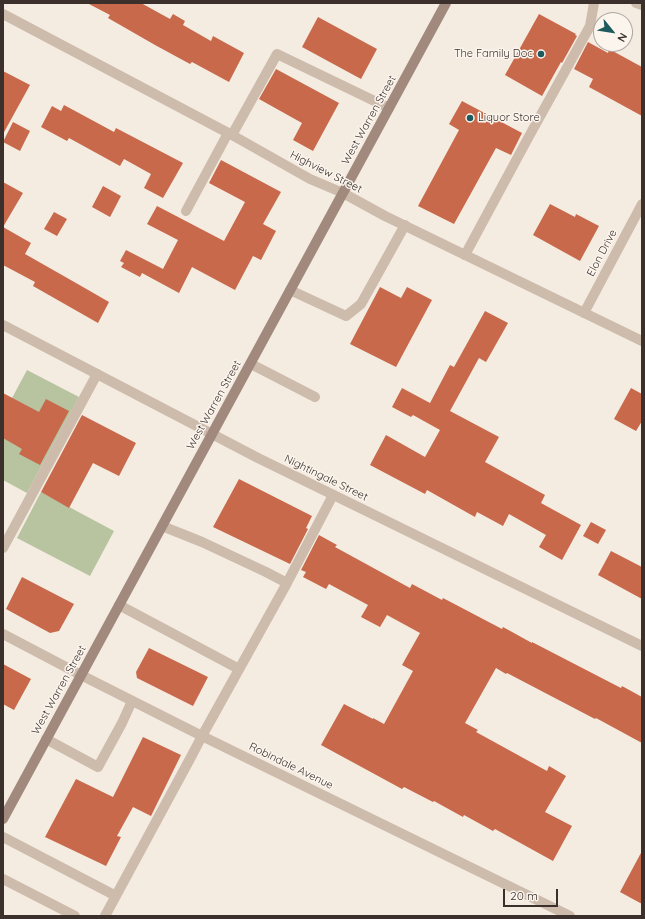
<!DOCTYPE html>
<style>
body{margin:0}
#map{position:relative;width:645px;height:919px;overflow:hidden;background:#f4ebe1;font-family:Quicksand,sans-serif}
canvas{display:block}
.frame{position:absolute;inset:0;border:4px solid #3b302b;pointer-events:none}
.north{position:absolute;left:593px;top:12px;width:40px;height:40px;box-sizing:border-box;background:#fbf5ee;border:1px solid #aea6a0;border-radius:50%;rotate:120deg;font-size:11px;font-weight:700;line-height:16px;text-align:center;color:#3b302b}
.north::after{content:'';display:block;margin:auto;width:14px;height:18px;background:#1f5a5e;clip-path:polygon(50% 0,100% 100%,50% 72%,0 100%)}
.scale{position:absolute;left:503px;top:889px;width:55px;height:18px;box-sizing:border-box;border:2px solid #3b302b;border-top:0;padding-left:5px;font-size:12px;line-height:14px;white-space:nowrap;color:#3b302b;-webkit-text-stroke:3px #fbf5ee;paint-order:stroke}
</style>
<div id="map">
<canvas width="645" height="919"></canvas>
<div class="frame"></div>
<div class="north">N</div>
<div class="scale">20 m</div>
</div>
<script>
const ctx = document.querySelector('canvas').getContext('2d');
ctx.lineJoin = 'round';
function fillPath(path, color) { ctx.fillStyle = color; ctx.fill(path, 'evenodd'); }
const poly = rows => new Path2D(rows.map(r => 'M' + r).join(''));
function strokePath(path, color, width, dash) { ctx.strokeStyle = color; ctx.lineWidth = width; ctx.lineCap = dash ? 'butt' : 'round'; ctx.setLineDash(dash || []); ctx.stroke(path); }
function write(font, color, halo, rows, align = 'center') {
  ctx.font = font + ' Quicksand,sans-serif'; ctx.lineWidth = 3; ctx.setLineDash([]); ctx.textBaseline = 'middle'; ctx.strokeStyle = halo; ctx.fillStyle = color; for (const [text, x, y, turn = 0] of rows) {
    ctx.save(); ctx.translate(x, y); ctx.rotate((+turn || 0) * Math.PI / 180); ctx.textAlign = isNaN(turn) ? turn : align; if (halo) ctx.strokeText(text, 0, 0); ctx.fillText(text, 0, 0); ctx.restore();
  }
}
fillPath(poly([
 [27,370,79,397,27,493,3,480,3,415],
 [41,492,114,531,90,576,17,538]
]), '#b8c4a0');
fillPath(poly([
 [87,3,141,3,170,19,173,14,185,21,183,25,211,41,213,36,244,53,229,82,192,62,190,64,155,45,108,18,110,15],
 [539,14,576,34,575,35,577,36,562,63,561,62,542,96,505,75],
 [318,17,377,49,361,79,302,47],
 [588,42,608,53,609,49,642,67,642,116,589,87,593,79,574,69],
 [276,69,339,103,313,151,293,140,302,123,259,99],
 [3,71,30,85,3,134],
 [462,101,522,133,511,155,496,148,454,224,418,206,459,130,449,124],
 [64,105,114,132,116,128,183,163,163,198,144,188,151,174,124,159,120,166,69,138,67,141,41,127,52,106,61,111],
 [13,122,30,131,20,151,3,142],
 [221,160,281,192,263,224,276,231,261,260,253,256,235,290,192,267,179,293,142,273,140,277,121,267,124,263,120,261,126,250,163,269,178,240,147,224,157,206,224,241,245,202,209,183],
 [3,182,23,193,3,227],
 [103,186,121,196,110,217,92,207],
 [550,204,575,217,576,214,599,226,580,261,533,235],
 [54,212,67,219,57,236,44,229],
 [3,227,31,243,25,254,83,287,109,302,98,323,33,286,35,282,3,265],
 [380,287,401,298,407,287,432,300,396,367,350,344],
 [485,311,508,323,486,362,479,358,450,411,499,437,485,462,545,495,541,503,581,525,562,560,539,547,546,535,509,514,503,526,477,512,475,517,427,490,425,494,370,465,386,435,425,457,440,430,413,415,411,417,392,407,402,388,430,403,450,365,454,367],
 [631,388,642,394,642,421,636,431,614,419],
 [3,393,39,412,46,399,69,411,40,465,19,454,22,449,3,438],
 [82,415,136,443,119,476,93,463,69,508,41,492],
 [239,479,312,516,306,528,308,529,290,564,213,527],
 [591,522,606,530,598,544,583,536],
 [319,535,337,545,335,547,410,588,412,584,442,600,443,598,502,629,503,627,532,643,532,642,621,688,622,686,642,697,642,743,596,718,595,719,507,673,506,674,496,668,465,723,478,730,476,732,547,771,549,766,566,776,545,812,572,826,553,861,495,829,493,831,464,815,463,817,434,801,433,802,404,787,402,789,321,745,344,704,373,719,373,718,384,724,413,671,402,665,420,633,387,615,380,627,361,617,368,605,329,584,326,589,303,577,306,572,301,570],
 [611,551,642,567,642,599,598,575],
 [22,577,74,604,59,631,50,633,6,609],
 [149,648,208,677,193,706,137,678,136,672],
 [3,664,31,679,14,710,3,704],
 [143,737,181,755,151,816,133,807,117,836,121,837,106,866,45,837,76,779,113,797],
 [642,851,642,904,620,892]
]), '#c8694b');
strokePath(poly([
 [232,135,277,54,389,108],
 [186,211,228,133],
 [465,255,527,140,590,26,594,3],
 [290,290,346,316,361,304,405,225],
 [251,364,315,397],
 [162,526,202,542,266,572,287,583],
 [3,548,97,374],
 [119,605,239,669],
 [46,739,98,767,122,723,132,701],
 [3,837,116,896],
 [3,879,75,916],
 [105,916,191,757,202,736,287,583,333,495]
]), '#cdbbac', 10);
strokePath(poly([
 [3,14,232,135,310,179,343,193,385,216,642,341],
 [584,313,642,204],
 [3,325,258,458,642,646],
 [3,634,81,675,202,736,570,916]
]), '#cdbbac', 10);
strokePath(poly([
 [636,3,642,5]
]), '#cdbbac', 10);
strokePath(poly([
 [3,819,446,3]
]), '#a18a7d', 10);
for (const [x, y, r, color] of [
 [541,54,4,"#1f5a5e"],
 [470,118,4,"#1f5a5e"]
]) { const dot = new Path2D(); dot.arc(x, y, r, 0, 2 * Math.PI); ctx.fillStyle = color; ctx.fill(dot); strokePath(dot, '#fbf5ee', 1.5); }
write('11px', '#3b302b', '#fbf5ee', [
 ["The Family Doc",533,54],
 ["Liquor Store",478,118,"left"]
], 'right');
write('11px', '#3b302b', '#fbf5ee', [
 ["West Warren Street",369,120,-61],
 ["Highview Street",326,172,27],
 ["Elon Drive",602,253,-62],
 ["West Warren Street",214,405,-61],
 ["Nightingale Street",326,478,26],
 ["West Warren Street",59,690,-61],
 ["Robindale Avenue",291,766,26]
]);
</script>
